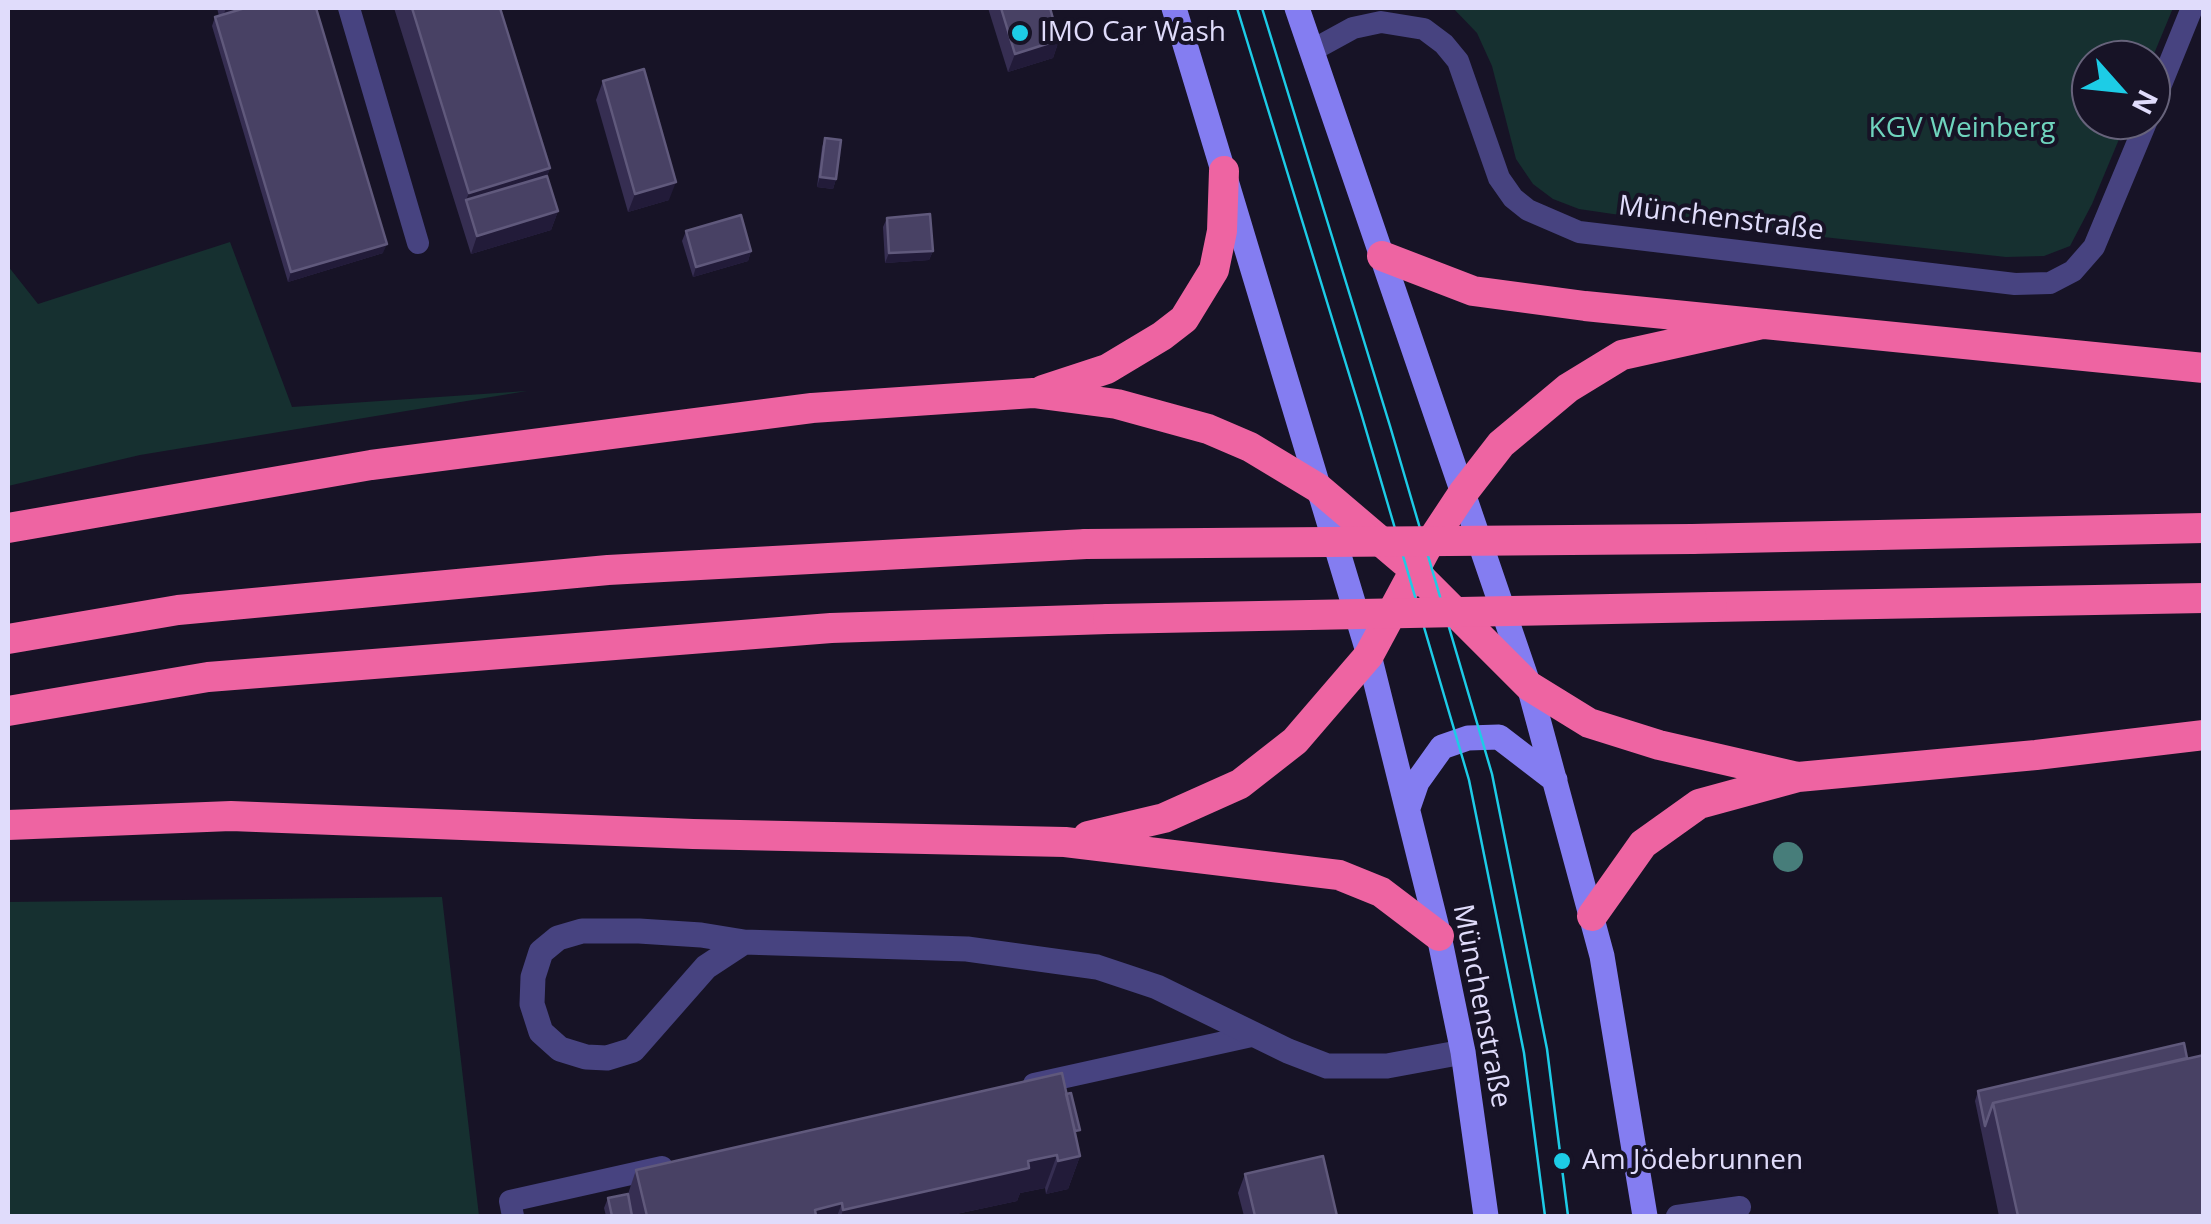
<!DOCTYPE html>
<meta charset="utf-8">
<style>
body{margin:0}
#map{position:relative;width:2211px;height:1224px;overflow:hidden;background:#171326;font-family:"Open Sans",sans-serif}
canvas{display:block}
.frame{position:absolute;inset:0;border:10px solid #e0dcfb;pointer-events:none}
.north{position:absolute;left:2071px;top:40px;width:100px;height:100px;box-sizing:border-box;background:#171326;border:2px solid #67637b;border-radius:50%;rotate:117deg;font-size:28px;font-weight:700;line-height:40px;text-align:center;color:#e0dcfb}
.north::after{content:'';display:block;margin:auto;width:35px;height:45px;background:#1dcce6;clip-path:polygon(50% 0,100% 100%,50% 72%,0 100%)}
</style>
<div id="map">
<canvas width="2211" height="1224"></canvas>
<div class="frame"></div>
<div class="north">N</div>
</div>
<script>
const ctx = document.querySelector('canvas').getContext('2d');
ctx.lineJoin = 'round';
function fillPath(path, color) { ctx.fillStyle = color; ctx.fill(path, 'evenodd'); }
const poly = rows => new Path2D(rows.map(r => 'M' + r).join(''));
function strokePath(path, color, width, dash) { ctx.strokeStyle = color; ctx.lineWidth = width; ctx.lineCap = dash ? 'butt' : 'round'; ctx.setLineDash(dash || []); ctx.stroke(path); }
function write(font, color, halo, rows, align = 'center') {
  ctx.font = font + ' "Open Sans",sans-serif'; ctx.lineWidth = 8; ctx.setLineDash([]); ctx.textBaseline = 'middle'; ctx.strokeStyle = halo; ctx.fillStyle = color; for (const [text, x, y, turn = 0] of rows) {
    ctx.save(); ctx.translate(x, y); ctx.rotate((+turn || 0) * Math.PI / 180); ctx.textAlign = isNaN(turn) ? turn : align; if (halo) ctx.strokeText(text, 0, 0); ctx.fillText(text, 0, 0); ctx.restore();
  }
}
fillPath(poly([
 [1453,8,2173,8,2151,61,2091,60,2091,120,2127,120,2092,204,2070,246,2044,256,2006,257,1613,214,1579,209,1553,199,1533,184,1516,159,1492,66,1477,33],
 [230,242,292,407,527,391,140,455,8,486,8,266,38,304],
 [442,897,479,1216,8,1216,8,902]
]), '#163030');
strokePath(poly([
 [349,8,418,243],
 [1311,51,1353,28,1381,22,1424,29,1444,44,1458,61,1499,178,1513,198,1528,210,1579,232,2015,284,2050,283,2073,271,2094,247,2147,120],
 [2151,109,2192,8],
 [1034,1084,1256,1035],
 [513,1216,510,1201,662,1167],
 [1677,1216,1740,1207]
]), '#474380', 22);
strokePath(poly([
 [744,942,701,935,639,931,582,931,558,938,541,952,533,977,532,1004,541,1032,560,1049,586,1057,607,1058,633,1050,706,967,744,942,967,949,1097,967,1157,987,1288,1051,1327,1066,1387,1066,1463,1052]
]), '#474380', 25);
strokePath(poly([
 [1174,8,1369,655,1439,936,1463,1052,1486,1216],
 [1297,8,1529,686,1602,956,1645,1216],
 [1408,808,1417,782,1442,747,1468,738,1499,737,1555,780]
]), '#847df1', 25);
strokePath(poly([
 [1382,256,1473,291,1585,306,2204,368],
 [1043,390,1107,369,1162,336,1184,319,1214,270,1222,231,1224,171],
 [8,528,371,465,812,408,1033,393,1117,404,1208,429,1250,447,1318,488,1405,562,1529,686,1589,723,1659,745,1798,777],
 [1692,539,2204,528],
 [1712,607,2204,598],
 [8,639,178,610,608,570,1086,544],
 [8,711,208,677,831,628,1108,619],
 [8,825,231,816,693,834,1065,842,1339,875,1381,892,1439,936],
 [1088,836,1164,818,1240,784,1295,741,1369,655,1426,549,1463,493,1501,444,1568,388,1622,355,1762,324],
 [1592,916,1643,844,1699,804,1798,777,2036,755,2204,735]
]), '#ee64a2', 30);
strokePath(poly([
 [1237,8,1361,413,1469,780,1524,1053,1545,1216],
 [1262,8,1390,426,1492,774,1547,1049,1568,1216]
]), '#1dcce6', 2.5);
strokePath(poly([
 [1086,544,1692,539],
 [1108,619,1712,607]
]), '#ee64a2', 30);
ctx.fillStyle = '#477d7a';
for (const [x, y] of [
 [1788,857]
]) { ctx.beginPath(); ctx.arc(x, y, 15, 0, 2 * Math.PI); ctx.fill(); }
fillPath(poly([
 [217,8,316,8,383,253,288,282,212,26,215,17,219,16],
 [394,8,500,8,550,168,547,176,558,211,551,230,471,254],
 [988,8,1050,8,1059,40,1053,58,1008,72],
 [603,81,669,200,628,212,596,100],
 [825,138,836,179,833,189,817,187,822,147],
 [887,218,933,251,929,260,885,263,883,227],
 [686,231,751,251,748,261,693,277,682,241],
 [1978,1091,2204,1216,1999,1216,1975,1101],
 [1076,1140,1080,1156,1068,1189,1046,1194,1045,1188,1020,1193,1017,1201,947,1216,606,1216,604,1208,608,1198,628,1194,636,1170],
 [1245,1174,1337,1216,1244,1216,1238,1193]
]), '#362e52');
fillPath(poly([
 [226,8,268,8,221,22],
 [1059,40,1053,58,1008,72,1015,54],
 [550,168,540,194,466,200,469,193],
 [820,177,836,179,833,189,817,187],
 [676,182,669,200,628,212,635,194],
 [558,211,551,230,471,254,477,236],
 [387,244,383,253,288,282,291,272],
 [751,251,748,261,693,277,696,267],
 [933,251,929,260,885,263,889,253],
 [1057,1155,1045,1188,1020,1193,1017,1201,947,1216,841,1216,843,1210],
 [1080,1156,1068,1189,1046,1194,1058,1161],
 [842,1203,837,1216,812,1216,815,1210]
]), '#221b39');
const building = poly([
 [245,8,316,8,387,244,291,272,215,17,245,8],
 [412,8,500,8,550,168,469,193,412,8],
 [1001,8,1050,8,1059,40,1015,54,1001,8],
 [644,69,676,182,635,194,603,81,644,69],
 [825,138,841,140,836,179,820,177,825,138],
 [547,176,558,211,477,236,466,200,547,176],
 [930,214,933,251,889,253,887,218,930,214],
 [741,215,751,251,696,267,686,231,741,215],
 [2184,1043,2187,1058,1993,1103,1985,1126,1978,1091,2184,1043],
 [2204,1055,2204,1216,2018,1216,1993,1103,2204,1055],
 [1062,1073,1080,1156,1058,1161,1057,1155,1028,1161,1029,1168,843,1210,842,1203,815,1210,816,1216,647,1216,636,1170,1062,1073],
 [1071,1093,1080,1130,1075,1131,1066,1094,1071,1093],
 [1323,1156,1337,1216,1255,1216,1245,1174,1323,1156],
 [628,1194,632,1216,612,1216,608,1198,628,1194]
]);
fillPath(building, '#484164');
strokePath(building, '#60597c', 2.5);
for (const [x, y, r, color] of [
 [1020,33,10,"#1dcce6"],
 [1562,1161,10,"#1dcce6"]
]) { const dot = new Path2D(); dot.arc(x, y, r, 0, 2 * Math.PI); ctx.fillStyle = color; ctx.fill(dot); strokePath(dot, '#171326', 4); }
write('28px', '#e0dcfb', '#171326', [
 ["IMO Car Wash",1040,33],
 ["Am Jödebrunnen",1582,1161]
], 'left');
write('28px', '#6fd4be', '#171326', [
 ["KGV Weinberg",1962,129]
]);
write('28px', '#e0dcfb', '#171326', [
 ["Münchenstraße",1721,219,7],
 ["Münchenstraße",1481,1006,79]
]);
</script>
